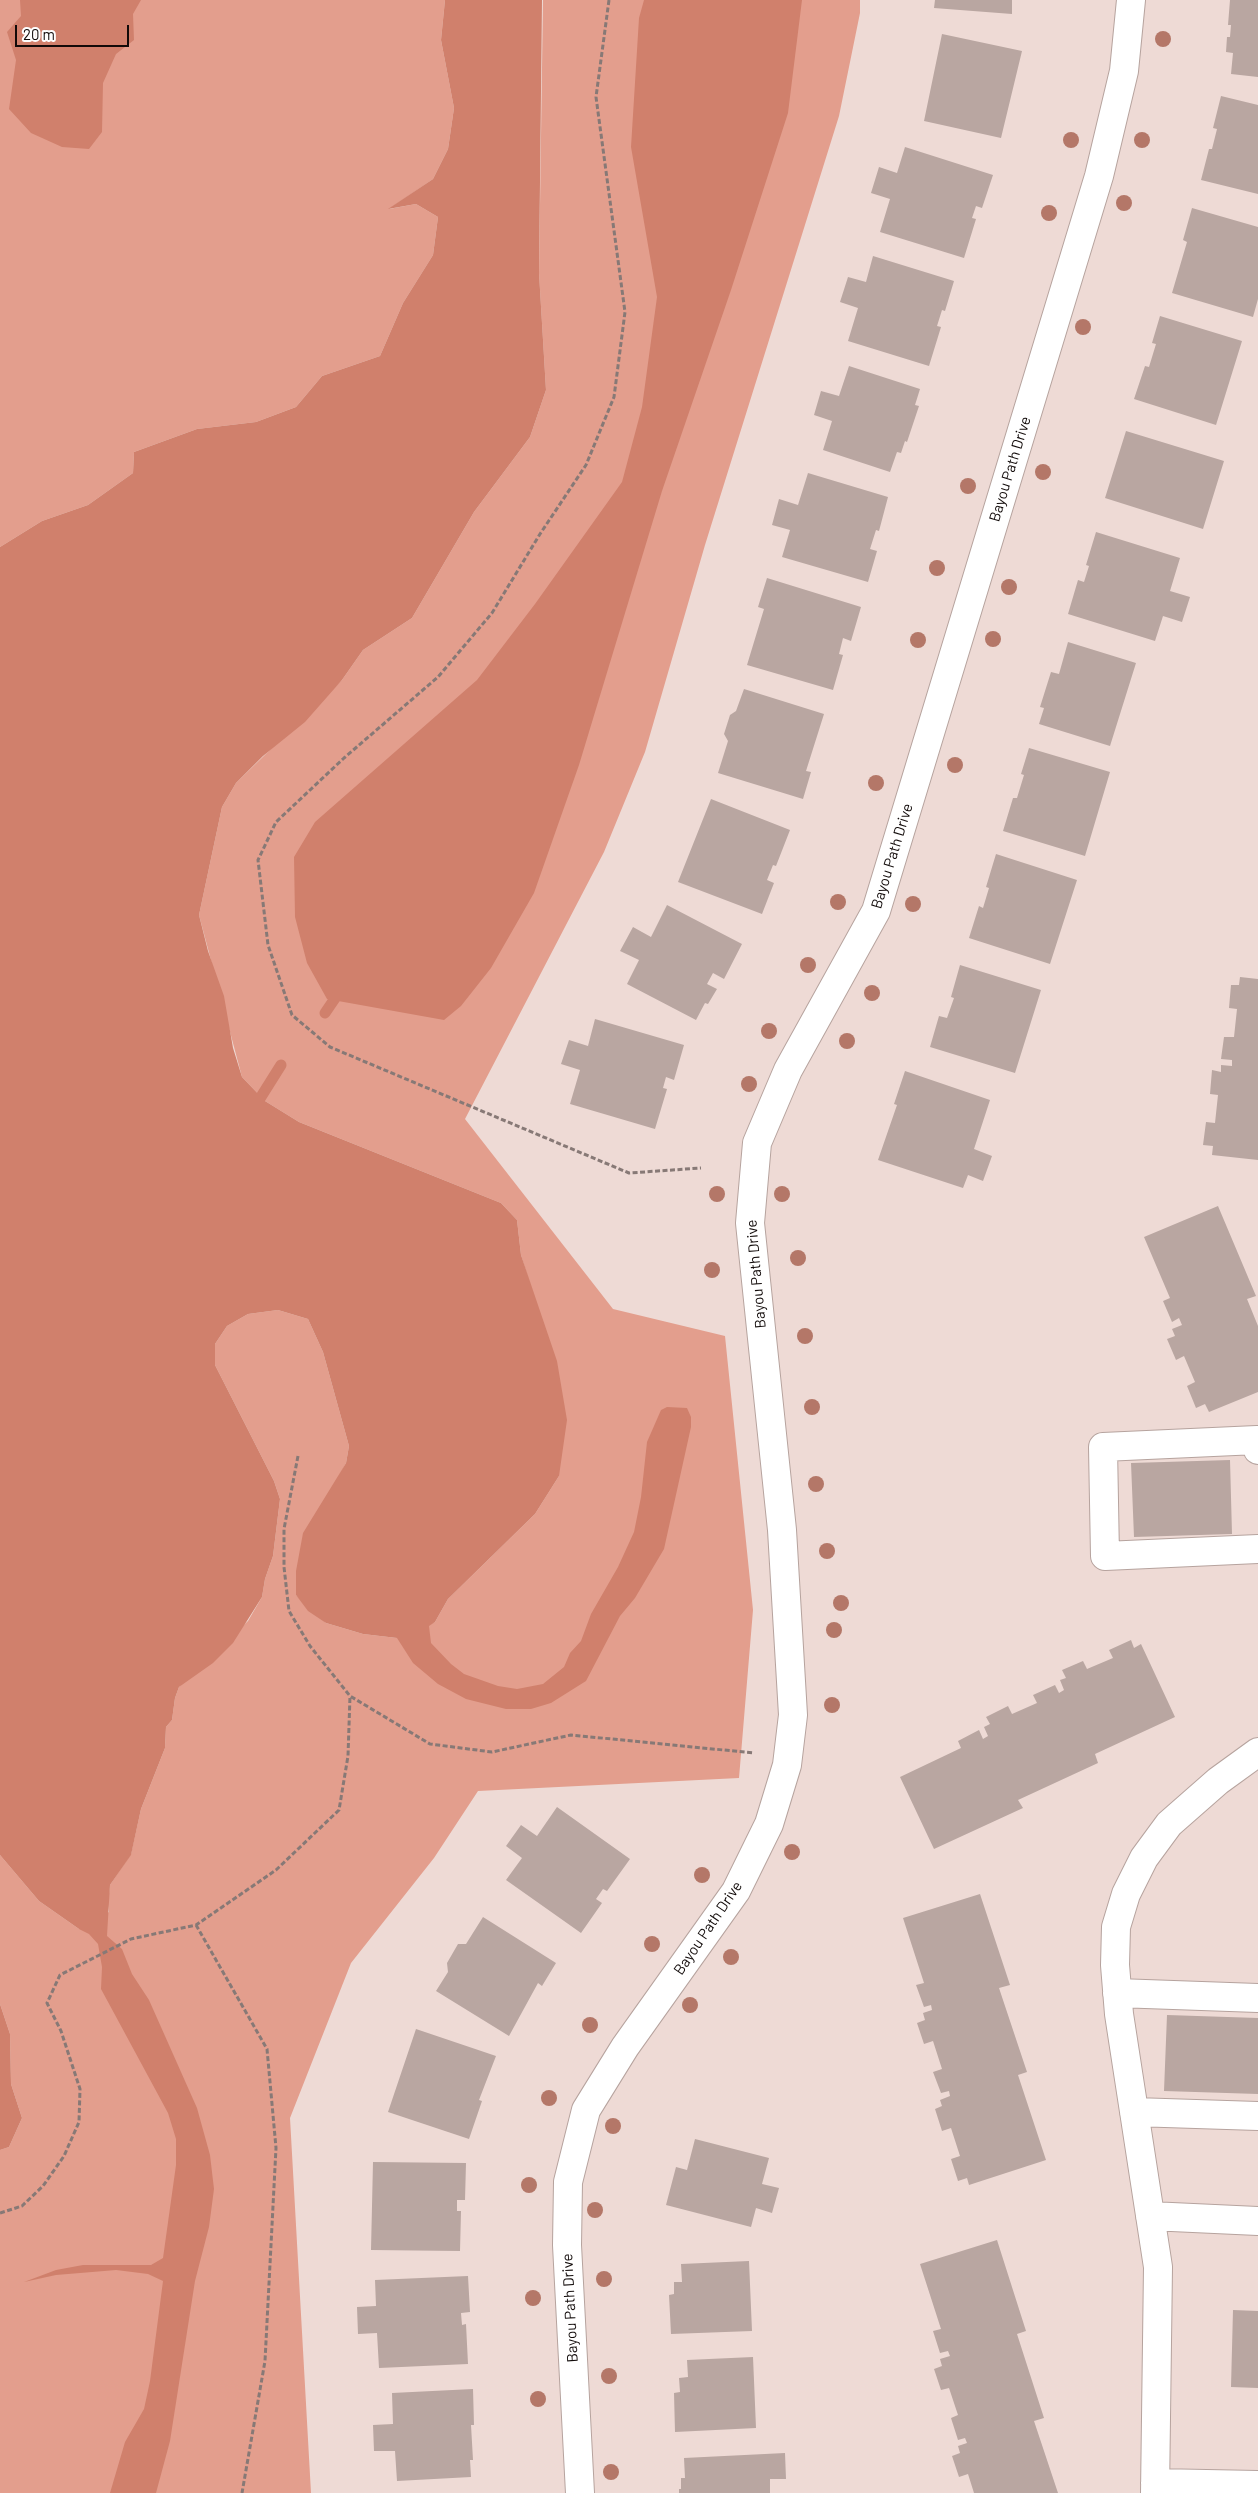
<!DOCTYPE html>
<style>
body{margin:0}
#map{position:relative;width:1258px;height:2493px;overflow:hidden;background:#eedad5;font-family:Barlow,sans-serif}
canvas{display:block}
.scale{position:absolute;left:15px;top:25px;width:114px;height:22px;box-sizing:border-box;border:2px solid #110a09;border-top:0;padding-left:6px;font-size:15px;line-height:18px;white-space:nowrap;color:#110a09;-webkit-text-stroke:4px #fff;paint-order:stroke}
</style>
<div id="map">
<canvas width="1258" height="2493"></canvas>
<div class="scale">20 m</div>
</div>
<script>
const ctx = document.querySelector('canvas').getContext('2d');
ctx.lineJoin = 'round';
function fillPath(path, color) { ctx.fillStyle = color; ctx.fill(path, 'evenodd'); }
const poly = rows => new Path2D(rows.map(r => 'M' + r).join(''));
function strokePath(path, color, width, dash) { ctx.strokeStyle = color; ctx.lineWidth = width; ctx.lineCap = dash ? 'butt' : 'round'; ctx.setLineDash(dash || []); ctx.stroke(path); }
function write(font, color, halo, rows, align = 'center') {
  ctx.font = font + ' Barlow,sans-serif'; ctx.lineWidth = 5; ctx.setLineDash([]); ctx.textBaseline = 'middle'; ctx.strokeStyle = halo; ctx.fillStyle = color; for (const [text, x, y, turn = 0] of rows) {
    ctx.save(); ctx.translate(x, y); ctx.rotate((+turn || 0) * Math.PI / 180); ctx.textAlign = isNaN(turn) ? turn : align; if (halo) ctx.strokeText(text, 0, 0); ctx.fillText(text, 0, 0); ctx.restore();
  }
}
fillPath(poly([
 [0,0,445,0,441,40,454,108,448,149,433,179,389,209,416,204,438,217,433,255,403,303,380,356,322,376,296,407,256,422,197,429,134,452,133,473,88,505,42,521,0,547],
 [543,0,860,0,860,13,839,116,705,545,645,752,604,852,465,1119,613,1309,725,1336,753,1610,739,1778,478,1791,434,1858,351,1963,290,2118,311,2493,0,2493,0,2150,9,2147,22,2118,11,2084,10,2034,0,2004,0,1855,39,1901,79,1929,109,1912,108,1902,110,1885,131,1854,141,1809,165,1748,166,1727,172,1720,175,1698,179,1687,248,1621,262,1597,265,1579,273,1556,280,1499,274,1481,215,1365,215,1344,227,1326,248,1314,278,1310,308,1319,323,1352,349,1446,346,1463,338,1478,296,1595,326,1623,363,1634,397,1638,435,1622,448,1599,535,1514,559,1476,534,1297,521,1255,517,1220,501,1203,299,1122,265,1101,242,1077,199,915,222,807,236,783,342,680,363,650,412,618,474,512,530,437,546,390,539,273]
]), '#e39e8d');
fillPath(poly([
 [20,0,141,0,133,14,134,40,116,54,103,83,102,132,89,149,62,147,31,133,9,109,16,60,7,32,21,16],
 [445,0,542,0,539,273,546,390,530,437,474,512,412,618,363,650,342,680,305,722,263,756,236,783,222,807,199,915,208,951,224,996,233,1048,242,1077,265,1101,299,1122,501,1203,517,1220,521,1255,557,1361,567,1420,559,1476,535,1514,448,1599,435,1622,429,1626,431,1643,451,1664,464,1674,498,1686,517,1689,543,1684,564,1667,570,1653,581,1641,591,1614,618,1567,634,1532,641,1497,647,1442,661,1410,667,1407,687,1408,691,1417,691,1427,664,1549,635,1598,620,1616,586,1681,551,1703,531,1709,506,1709,466,1699,438,1684,413,1663,397,1638,363,1634,326,1623,308,1611,296,1595,296,1571,303,1533,346,1463,349,1446,323,1352,308,1319,278,1310,248,1314,227,1326,215,1344,215,1365,274,1481,280,1499,273,1556,265,1579,262,1597,233,1643,213,1663,179,1687,175,1698,172,1720,166,1727,165,1748,141,1809,131,1855,110,1885,107,1936,122,1949,132,1974,149,2000,197,2108,210,2155,214,2189,209,2227,195,2281,170,2441,156,2493,110,2493,125,2442,144,2409,150,2381,163,2281,148,2274,116,2270,56,2275,24,2282,56,2270,83,2265,151,2265,163,2258,176,2165,176,2139,168,2113,101,1989,102,1967,98,1944,89,1934,79,1929,39,1901,0,1855,0,547,42,521,88,505,133,473,134,452,197,429,256,422,296,407,322,376,380,356,403,303,433,255,438,217,416,204,388,209,433,179,448,149,454,108,441,40],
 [644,0,802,0,788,113,731,290,662,491,579,765,534,893,491,968,461,1006,444,1020,327,999,307,963,295,917,294,857,315,822,477,680,535,604,622,482,642,407,657,297,631,147,639,18],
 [0,2004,10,2034,11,2084,22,2118,9,2147,0,2150]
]), '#d0806c');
strokePath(poly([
 [325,1013,342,988],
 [254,1108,281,1065]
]), '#d0806c', 11);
fillPath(poly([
 [935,0,1012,0,1012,14,934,8],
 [1230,0,1258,0,1258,77,1231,74,1233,53,1226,52,1227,37,1230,37,1231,25,1228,25],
 [942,34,1022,51,1001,138,924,121],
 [1221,96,1258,105,1258,194,1201,180,1209,149,1212,149,1217,129,1213,128],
 [905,147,993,175,982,208,976,206,972,218,976,219,964,258,880,232,890,199,871,193,879,167,897,173],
 [1192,208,1258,227,1258,299,1253,317,1172,293,1187,242,1183,240],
 [873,256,954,281,945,311,942,310,937,326,941,327,929,366,848,341,858,308,840,302,848,277,866,282],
 [1160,316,1242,341,1216,425,1134,399,1145,366,1149,367,1156,344,1152,343],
 [849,366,920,389,915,405,919,406,907,442,905,441,901,453,897,452,890,472,823,450,832,421,814,415,821,391,839,396],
 [1126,431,1224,461,1203,529,1105,498],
 [808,473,888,497,879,531,876,530,870,549,877,551,868,582,782,557,790,530,772,525,779,499,798,505],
 [1096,532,1180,558,1170,591,1190,597,1182,622,1163,616,1155,641,1068,614,1078,580,1084,582,1089,566,1086,565],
 [767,578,861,607,851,641,843,638,839,654,843,655,833,690,747,665,764,609,758,607],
 [1068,642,1136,663,1110,746,1039,724,1044,708,1040,707,1051,672,1059,674],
 [744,689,824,714,806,771,811,772,803,799,718,773,728,741,724,734,730,715,736,711],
 [1029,748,1110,772,1085,856,1003,831,1013,798,1017,798,1024,775,1021,774],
 [711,799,790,830,776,866,773,865,767,880,774,883,762,914,678,882],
 [996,854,1077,880,1050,964,969,938,979,906,983,908,989,888,986,887],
 [667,905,742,944,724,979,713,973,707,984,717,989,708,1004,705,1003,696,1020,627,984,639,960,620,951,633,927,651,937],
 [960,965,1041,990,1015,1073,930,1047,939,1016,947,1018,954,998,951,997],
 [1240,977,1258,979,1258,1160,1212,1155,1213,1146,1203,1145,1206,1122,1215,1123,1218,1095,1210,1094,1212,1070,1221,1072,1221,1065,1232,1066,1232,1060,1221,1059,1224,1037,1234,1037,1237,1009,1229,1008,1231,985,1239,985],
 [595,1019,684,1045,674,1080,666,1077,663,1088,667,1089,655,1129,570,1104,580,1070,561,1064,569,1040,588,1046],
 [905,1071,990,1100,974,1149,992,1156,983,1181,968,1175,963,1188,878,1160,897,1105,894,1104],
 [1218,1206,1256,1296,1247,1299,1258,1326,1258,1392,1209,1412,1205,1404,1196,1408,1187,1386,1195,1382,1184,1356,1176,1360,1167,1339,1175,1336,1172,1329,1182,1325,1179,1318,1172,1322,1163,1301,1170,1298,1144,1237],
 [1230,1460,1232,1534,1134,1537,1131,1463],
 [1131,1640,1134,1648,1141,1644,1175,1717,1095,1754,1098,1763,1018,1800,1023,1808,934,1849,900,1777,961,1748,958,1741,979,1730,983,1739,988,1736,984,1727,990,1724,986,1717,1008,1706,1012,1714,1037,1703,1033,1695,1055,1685,1059,1693,1064,1690,1060,1680,1066,1678,1062,1670,1083,1661,1087,1669,1113,1658,1109,1650],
 [557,1807,630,1859,607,1891,603,1889,596,1899,602,1903,581,1933,506,1880,522,1858,506,1846,521,1825,537,1836],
 [980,1894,1010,1985,999,1988,1027,2072,1018,2075,1046,2160,969,2185,967,2178,958,2181,951,2159,960,2156,951,2128,942,2131,935,2109,942,2106,940,2100,950,2096,949,2091,941,2093,933,2072,942,2069,933,2041,924,2044,917,2023,925,2020,923,2013,932,2010,931,2005,924,2007,916,1985,924,1983,903,1918],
 [483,1917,556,1963,542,1986,538,1983,509,2036,436,1991,448,1972,447,1963,458,1944,466,1944],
 [1167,2015,1258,2018,1258,2094,1164,2091],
 [416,2029,496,2056,479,2100,482,2101,469,2139,388,2112],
 [695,2139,769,2158,762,2184,779,2188,772,2213,756,2208,751,2227,666,2205,676,2167,687,2170],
 [373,2162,466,2163,465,2200,457,2200,457,2211,461,2211,460,2251,371,2250],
 [997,2240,1026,2331,1017,2334,1044,2418,1034,2421,1058,2493,974,2493,968,2474,959,2477,952,2456,960,2453,958,2446,967,2443,965,2438,958,2440,951,2418,958,2415,949,2388,941,2390,934,2369,942,2366,940,2359,950,2356,948,2351,940,2353,933,2331,941,2329,920,2264],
 [749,2261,752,2331,671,2334,669,2295,674,2294,674,2282,682,2282,681,2264],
 [468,2276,470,2312,461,2313,462,2325,466,2324,468,2364,379,2368,377,2333,358,2334,357,2307,376,2306,375,2280],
 [1233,2310,1258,2311,1258,2388,1231,2387],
 [753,2357,756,2428,675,2432,674,2393,680,2392,679,2378,688,2377,687,2360],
 [473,2389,474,2425,471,2425,473,2460,470,2460,471,2477,397,2481,395,2451,374,2451,373,2425,393,2424,392,2393],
 [785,2453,786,2479,770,2479,770,2493,679,2493,679,2489,681,2489,681,2478,685,2478,684,2458]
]), '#b9a6a1');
const minor = poly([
 [1258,1450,1257,1440,1103,1447,1105,1556,1258,1549],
 [1117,1993,1258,1998],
 [1134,2112,1258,2116],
 [1150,2216,1258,2221],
 [1155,2483,1258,2485],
 [580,2493,567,2245,568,2182,586,2110,625,2047,736,1891,769,1824,787,1765,793,1715,782,1530,750,1223,757,1143,788,1070,876,911,1099,176,1124,71,1131,0],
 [1155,2493,1158,2267,1119,2014,1115,1965,1116,1927,1126,1894,1144,1858,1169,1824,1218,1781,1258,1752]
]);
strokePath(minor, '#b6a39e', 30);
strokePath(poly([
 [609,0,596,97,625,312,614,397,586,465,540,534,492,613,438,677,344,758,276,822,258,860,268,945,292,1015,330,1047,629,1173,701,1168],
 [298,1456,284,1529,284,1567,289,1611,310,1646,350,1696,430,1744,492,1752,571,1735,754,1753],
 [196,1925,267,2049,276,2148,265,2361,242,2493],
 [0,2213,22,2206,43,2186,64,2156,79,2122,80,2089,61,2031,47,2003,60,1975,131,1939,196,1925,276,1870,339,1810,348,1756,350,1696]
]), '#877976', 3, [5, 2.5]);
strokePath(minor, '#fff', 28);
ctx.fillStyle = '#b47768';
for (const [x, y] of [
 [1163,39],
 [1071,140],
 [1142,140],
 [1124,203],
 [1049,213],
 [1083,327],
 [1043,472],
 [968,486],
 [937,568],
 [1009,587],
 [993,639],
 [918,640],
 [955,765],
 [876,783],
 [838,902],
 [913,904],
 [808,965],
 [872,993],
 [769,1031],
 [847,1041],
 [749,1084],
 [717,1194],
 [782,1194],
 [798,1258],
 [712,1270],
 [805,1336],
 [812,1407],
 [816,1484],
 [827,1551],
 [841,1603],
 [834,1630],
 [832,1705],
 [792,1852],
 [702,1875],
 [652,1944],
 [731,1957],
 [690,2005],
 [590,2025],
 [549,2098],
 [613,2126],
 [529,2185],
 [595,2210],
 [604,2279],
 [533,2298],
 [609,2376],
 [538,2399],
 [611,2472]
]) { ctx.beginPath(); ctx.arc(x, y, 8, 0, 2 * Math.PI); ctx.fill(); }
write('15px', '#110a09', '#fff', [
 ["Bayou Path Drive",1010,469,-73],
 ["Bayou Path Drive",892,856,-73],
 ["Bayou Path Drive",756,1274,-95],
 ["Bayou Path Drive",708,1928,-56],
 ["Bayou Path Drive",570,2308,-93]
]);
</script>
